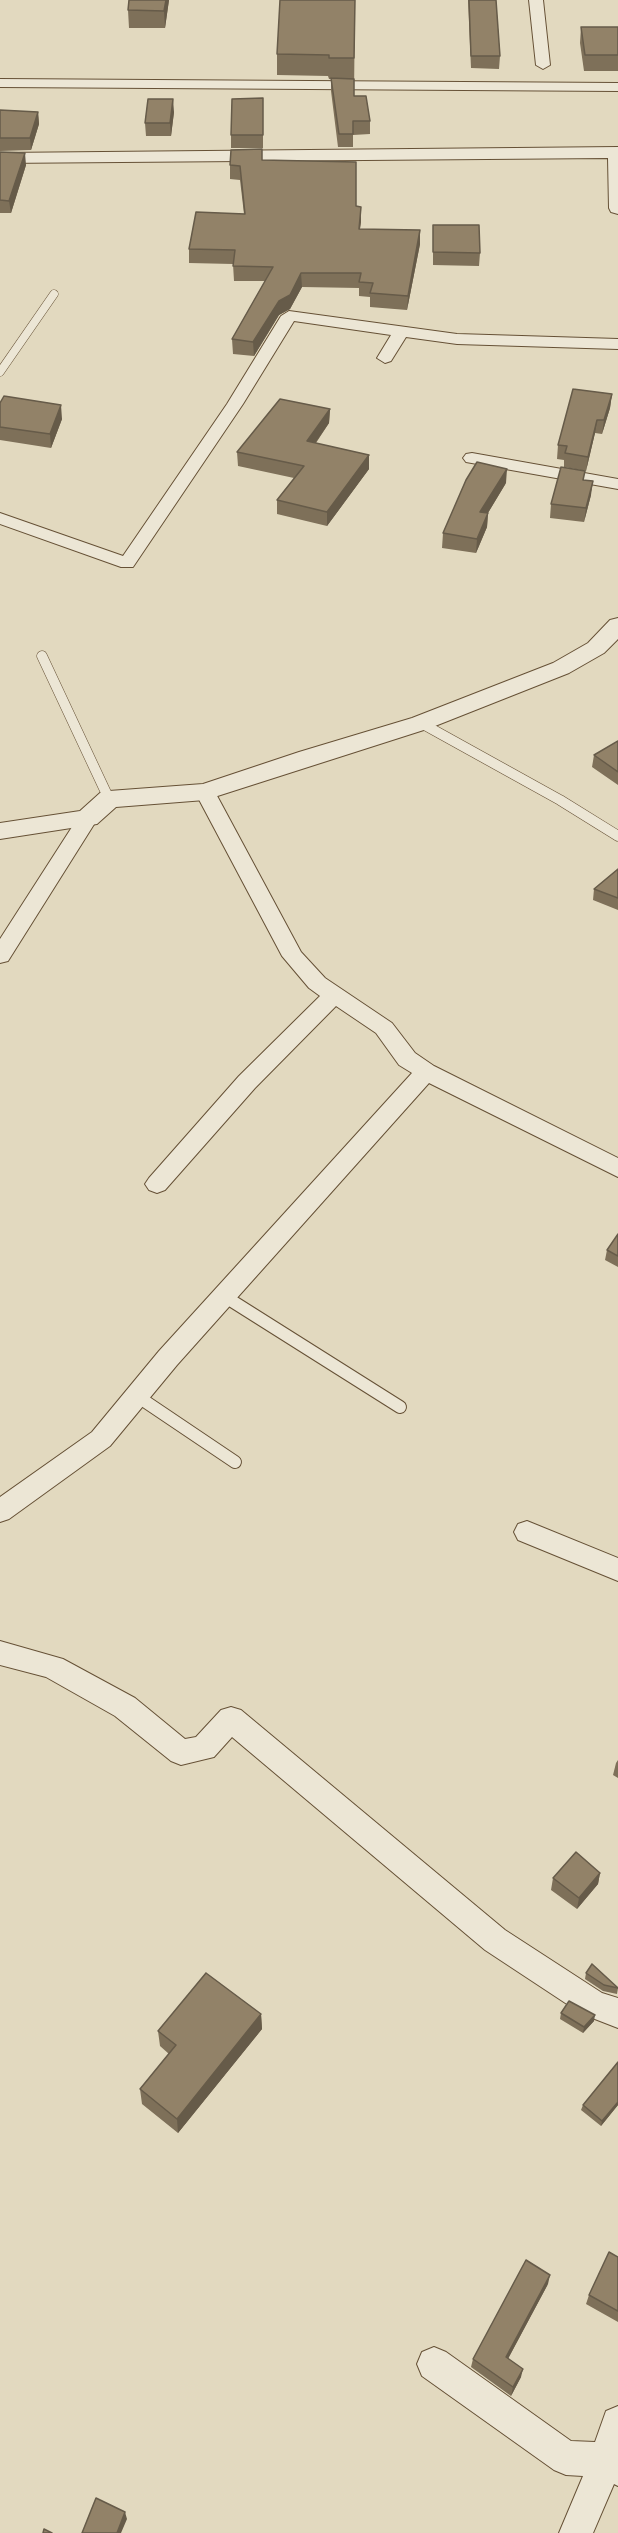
<!DOCTYPE html>
<style>
body{margin:0}
canvas{display:block;background:#e2d9bf}
</style>
<canvas width="618" height="2533"></canvas>
<script>
const ctx = document.querySelector('canvas').getContext('2d');
ctx.lineJoin = 'round';
const poly = rows => new Path2D(rows.map(r => 'M' + r).join(''));
function strokePath(path, color, width, dash) { ctx.strokeStyle = color; ctx.lineWidth = width; ctx.lineCap = dash ? 'butt' : 'round'; ctx.setLineDash(dash || []); ctx.stroke(path); }
function fillPath(path, color) { ctx.fillStyle = color; ctx.fill(path, 'evenodd'); }
const serviceFar2 = poly([
 [0,372,54,294]
]);
const serviceFar1 = poly([
 [42,656,109,799],
 [421,723,560,800,618,836]
]);
const service = poly([
 [224,1296,400,1407],
 [137,1396,235,1462]
]);
const minor = poly([
 [529,0,543,0,550,65,543,69,536,65,529,0],
 [0,79,618,83,618,91,0,87,0,79],
 [289,311,457,334,618,339,618,349,457,344,406,337,391,361,385,363,377,358,391,335,294,321,243,404,133,567,121,567,0,524,0,513,123,556,227,404,281,316,289,311],
 [472,453,618,479,618,489,466,462,463,458,466,454,472,453],
 [205,786,212,787,215,792,301,952,325,978,392,1023,415,1053,434,1066,618,1158,618,1177,429,1083,177,1365,110,1446,9,1519,0,1522,0,1497,92,1432,159,1351,412,1073,399,1065,376,1033,336,1006,255,1088,165,1190,157,1193,149,1190,145,1184,149,1178,239,1076,320,996,309,988,282,956,195,792,198,787,205,786],
 [88,811,95,813,98,818,8,961,0,963,0,939,81,813,88,811],
 [527,1521,618,1558,618,1581,518,1540,514,1532,518,1524,527,1521],
 [0,1641,63,1659,135,1698,185,1739,196,1737,221,1710,231,1707,241,1710,505,1930,602,1993,618,1998,618,2028,582,2014,485,1950,232,1737,214,1757,181,1765,171,1761,115,1716,46,1677,0,1665,0,1641],
 [434,2347,446,2352,571,2441,595,2442,606,2411,618,2406,618,2486,614,2484,593,2533,559,2533,583,2476,566,2475,554,2470,422,2376,417,2364,422,2352,434,2347]
]);
const tertiary = poly([
 [618,147,618,214,611,212,609,208,608,158,0,163,0,153,618,147],
 [618,618,618,639,604,653,569,673,430,728,205,800,116,807,97,824,0,839,0,823,80,811,100,793,109,791,203,784,299,752,412,718,553,663,588,643,610,620,618,618]
]);
strokePath(serviceFar2, '#665136', 9);
strokePath(serviceFar1, '#665136', 11);
strokePath(service, '#665136', 14);
strokePath(minor, '#665136', 2);
strokePath(tertiary, '#665136', 2);
strokePath(serviceFar2, '#ece6d5', 8);
strokePath(serviceFar1, '#ece6d5', 10);
strokePath(service, '#ece6d5', 12);
fillPath(minor, '#ece6d5');
fillPath(tertiary, '#ece6d5');
fillPath(poly([
 [129,0,169,0,165,28,129,28,128,10],
 [355,0,354,96,370,121,370,134,353,135,353,147,338,147,331,91,331,79,329,79,328,76,277,75,277,54],
 [468,0,496,0,500,56,499,69,471,68],
 [581,27,618,27,618,71,584,71,580,43],
 [263,98,263,148,231,148,231,135],
 [0,110,38,112,39,124,31,150,0,151],
 [174,112,171,136,146,136,145,123],
 [0,152,26,165,11,213,0,213],
 [263,160,356,206,361,221,360,229,420,244,407,310,370,307,370,297,359,296,359,288,302,287,290,309,279,315,254,356,233,354,232,339,265,281,234,281,233,264,189,263,189,249,244,214,240,180,230,179,230,165],
 [433,225,480,253,479,266,433,265],
 [612,394,610,408,602,434,595,433,586,471,564,467,564,460,557,459,558,445],
 [0,403,62,419,51,448,0,440],
 [330,409,329,423,316,443,369,469,327,526,277,514,277,500,294,478,238,466,237,452],
 [584,480,591,495,584,522,550,518,551,504],
 [506,483,488,513,487,527,476,553,442,548,443,533],
 [618,741,618,785,592,767,594,755],
 [618,869,618,910,593,900,594,889],
 [618,1234,618,1267,605,1260,607,1250],
 [618,1760,618,1778,613,1775,616,1763],
 [600,1873,598,1884,577,1909,551,1890,553,1878],
 [586,1973,618,1988,617,1994,603,1991,585,1979],
 [561,2013,594,2021,583,2033,560,2019],
 [261,2014,262,2029,178,2133,142,2104,140,2089,169,2054,160,2046,158,2031],
 [618,2062,618,2105,601,2126,581,2110,583,2105],
 [618,2257,618,2322,586,2304,589,2295],
 [548,2284,508,2359,521,2377,511,2396,471,2367,473,2359]
]), '#7e7059');
fillPath(poly([
 [166,0,169,0,165,28,164,11],
 [173,99,174,112,171,136,170,123],
 [38,112,39,124,31,150,30,138],
 [25,153,26,165,11,213,9,201],
 [361,207,361,221,358,243,359,229],
 [420,230,420,244,407,310,408,296],
 [301,273,302,287,290,309,279,315,254,356,253,342,279,301],
 [612,394,610,408,602,434,604,420],
 [61,405,62,419,51,448,50,434],
 [330,409,329,423,307,455,307,441],
 [597,420,595,433,586,471,588,457],
 [369,455,369,469,327,526,327,512],
 [507,469,506,483,480,526,480,512],
 [593,481,591,495,584,522,586,508],
 [488,513,487,527,476,553,477,539],
 [600,1873,598,1884,577,1909,579,1898],
 [261,2014,262,2029,178,2133,177,2119],
 [595,2015,594,2021,583,2033,584,2027],
 [618,2102,618,2105,601,2126,602,2121],
 [550,2275,548,2284,504,2366,506,2357],
 [523,2369,521,2377,511,2396,513,2387],
 [125,2512,127,2519,121,2533,117,2533]
]), '#665b49');
const building = poly([
 [129,0,166,0,164,11,128,10,129,0],
 [280,0,355,0,354,58,329,58,329,55,277,54,280,0],
 [469,0,496,0,500,56,471,56,469,0],
 [581,27,618,27,618,55,585,55,581,27],
 [331,78,354,79,354,96,366,96,370,121,353,121,353,134,339,134,331,78],
 [263,98,263,135,231,135,232,99,263,98],
 [148,99,173,99,170,123,145,123,148,99],
 [0,110,38,112,30,138,0,138,0,110],
 [262,149,262,160,356,162,356,206,361,207,359,229,420,230,408,296,370,293,373,283,359,282,361,273,301,273,290,295,279,301,253,342,232,339,273,267,233,266,235,250,189,249,196,212,245,214,240,166,230,165,231,150,262,149],
 [0,152,25,153,9,201,0,200,0,152],
 [433,225,479,225,480,253,433,252,433,225],
 [573,389,612,394,604,420,597,420,588,457,565,453,567,446,558,445,573,389],
 [4,396,61,405,50,434,0,427,0,403,4,396],
 [280,399,330,409,307,441,369,455,327,512,277,500,304,466,237,452,280,399],
 [477,462,507,469,480,512,488,513,477,539,443,533,466,480,477,462],
 [561,467,585,471,583,480,593,481,586,508,551,504,561,467],
 [618,741,618,772,594,755,618,741],
 [618,869,618,898,594,889,618,869],
 [618,1234,618,1256,607,1250,618,1234],
 [576,1852,600,1873,579,1898,553,1878,576,1852],
 [592,1964,618,1988,604,1985,586,1973,592,1964],
 [206,1973,261,2014,177,2119,140,2089,176,2045,158,2031,206,1973],
 [569,2001,595,2015,584,2027,561,2013,569,2001],
 [618,2062,618,2102,602,2121,583,2105,618,2062],
 [609,2252,618,2257,618,2311,589,2295,609,2252],
 [526,2260,550,2275,506,2357,523,2369,513,2387,473,2359,526,2260],
 [96,2498,125,2512,117,2533,82,2533,96,2498],
 [44,2529,52,2533,43,2533,44,2529]
]);
fillPath(building, '#928268');
strokePath(building, '#665b49', 1.5);
</script>
